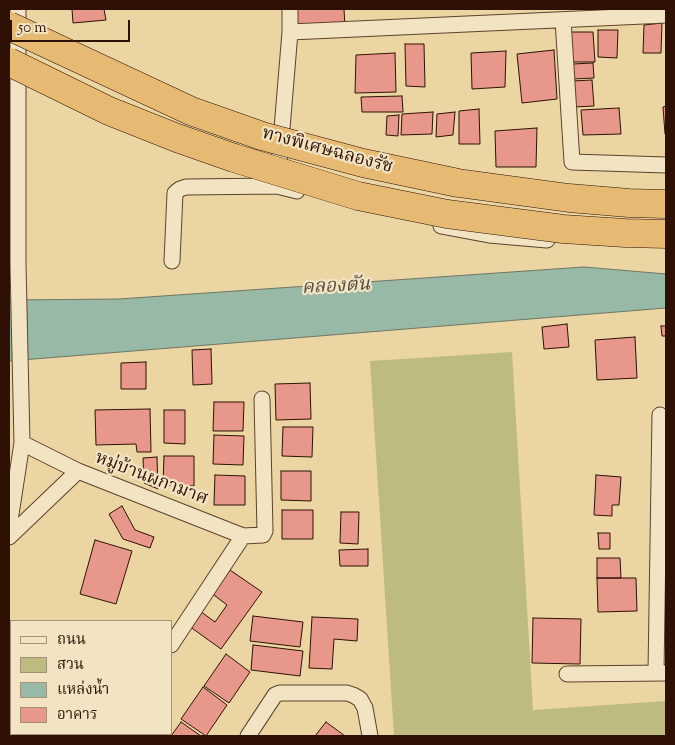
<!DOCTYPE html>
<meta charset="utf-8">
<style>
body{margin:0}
#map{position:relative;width:675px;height:745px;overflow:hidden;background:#ebd5a3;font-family:"Sorts Mill Goudy","Noto Serif Thai",serif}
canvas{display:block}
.frame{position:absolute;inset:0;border:10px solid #2e1104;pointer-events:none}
.legend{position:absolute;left:10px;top:620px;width:162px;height:115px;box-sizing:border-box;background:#f2e4c3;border:1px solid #a49077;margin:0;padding:6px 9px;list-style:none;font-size:15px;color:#2e1104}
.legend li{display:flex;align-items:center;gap:10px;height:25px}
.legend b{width:25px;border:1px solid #a49077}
.scale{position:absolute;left:10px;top:20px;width:120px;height:22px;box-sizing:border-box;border:2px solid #2e1104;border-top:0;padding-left:6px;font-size:15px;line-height:18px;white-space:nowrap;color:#2e1104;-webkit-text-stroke:4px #f2e4c3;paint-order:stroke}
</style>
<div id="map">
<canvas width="675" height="745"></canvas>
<div class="frame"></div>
<ul class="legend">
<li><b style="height:6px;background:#f2e4c3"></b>ถนน</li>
<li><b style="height:14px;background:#bebb80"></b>สวน</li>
<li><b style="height:14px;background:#98b9a5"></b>แหล่งน้ำ</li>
<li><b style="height:14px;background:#e7988a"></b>อาคาร</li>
</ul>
<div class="scale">50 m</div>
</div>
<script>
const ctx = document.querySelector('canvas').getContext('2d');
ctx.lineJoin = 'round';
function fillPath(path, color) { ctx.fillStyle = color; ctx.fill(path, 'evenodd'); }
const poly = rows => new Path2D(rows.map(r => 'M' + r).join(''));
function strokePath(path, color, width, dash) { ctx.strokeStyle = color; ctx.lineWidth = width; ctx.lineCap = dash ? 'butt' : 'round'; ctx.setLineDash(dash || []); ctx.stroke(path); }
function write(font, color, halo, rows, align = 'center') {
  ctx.font = font + ' "Sorts Mill Goudy","Noto Serif Thai",serif'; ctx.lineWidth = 4.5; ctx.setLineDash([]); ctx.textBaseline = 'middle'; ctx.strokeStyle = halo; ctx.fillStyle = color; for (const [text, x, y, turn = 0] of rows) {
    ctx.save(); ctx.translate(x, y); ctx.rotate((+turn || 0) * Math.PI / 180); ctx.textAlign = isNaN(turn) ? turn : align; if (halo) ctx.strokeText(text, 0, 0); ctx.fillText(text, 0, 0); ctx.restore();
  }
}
fillPath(poly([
 [512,352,533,710,666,701,666,736,394,736,370,361]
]), '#bebb80');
const water = poly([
 [584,267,666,274,666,308,9,361,9,300,119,299,584,267]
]);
fillPath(water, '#98b9a5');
strokePath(water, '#6e7665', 1);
const building = poly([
 [72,9,104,9,106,20,73,23,72,9],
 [293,9,344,9,345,27,293,27,293,9],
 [662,23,661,53,643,53,644,25,662,23],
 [598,30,618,30,617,58,598,57,598,30],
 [571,32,593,32,595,62,573,62,571,32],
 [405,44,424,44,425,87,406,86,405,44],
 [554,50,557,99,522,103,517,54,554,50],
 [506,51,505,87,472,89,471,53,506,51],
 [395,53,396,92,355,93,356,55,395,53],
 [593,63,594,78,573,79,573,64,593,63],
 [592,80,594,106,573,107,572,81,592,80],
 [402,96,403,112,362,112,361,97,402,96],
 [666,106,666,134,665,134,663,107,666,106],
 [619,108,621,134,583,135,581,110,619,108],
 [479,109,480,144,459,144,459,111,479,109],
 [433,112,432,134,401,135,402,114,433,112],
 [455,112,453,135,436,137,437,114,455,112],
 [399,115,398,136,386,135,387,116,399,115],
 [537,128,536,167,496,167,495,131,537,128],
 [567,324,569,347,544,349,542,327,567,324],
 [661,326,666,326,666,336,662,336,661,326],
 [635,337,637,378,597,380,595,340,635,337],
 [211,349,212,384,193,385,192,350,211,349],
 [146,362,146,389,121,389,121,363,146,362],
 [310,383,311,419,276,420,275,384,310,383],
 [214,402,244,402,243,431,213,431,214,402],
 [150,409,151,452,137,452,136,444,96,445,95,410,150,409],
 [164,410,185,410,185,444,164,443,164,410],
 [283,427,313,427,312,457,282,456,283,427],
 [214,435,244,436,243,465,213,464,214,435],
 [164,456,194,456,194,486,163,485,164,456],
 [157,457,158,489,144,483,143,458,157,457],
 [281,471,311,471,311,501,281,500,281,471],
 [215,475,245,476,245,505,214,505,215,475],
 [596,475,621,477,619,505,612,505,612,516,594,515,596,475],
 [122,506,135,530,154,537,150,548,123,539,109,514,122,506],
 [282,510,313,510,313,539,282,539,282,510],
 [341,512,359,512,358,544,340,543,341,512],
 [598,533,610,533,610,549,599,549,598,533],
 [95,540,132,551,116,604,80,594,95,540],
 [368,549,368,566,340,566,339,550,368,549],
 [597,558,620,558,621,578,597,578,597,558],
 [227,568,262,592,221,649,189,626,200,611,215,622,227,605,210,592,227,568],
 [597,578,636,578,637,611,598,612,597,578],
 [253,616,303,622,300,647,250,641,253,616],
 [312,617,358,619,357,641,334,639,332,669,309,668,312,617],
 [533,618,581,619,580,664,532,663,533,618],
 [253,645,303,651,300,676,251,670,253,645],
 [226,654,250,672,229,703,204,686,226,654],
 [203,687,227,705,206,736,181,719,203,687],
 [181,722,201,736,171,736,181,722],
 [326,722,345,736,315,736,326,722],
 [40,734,59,734,58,736,45,736,40,734],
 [130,734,167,734,165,736,134,736,130,734]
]);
fillPath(building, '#e7988a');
strokePath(building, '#2e1104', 1);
const minor = poly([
 [563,20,572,162,666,165],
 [290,32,666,15],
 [278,177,290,32,290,9],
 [441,226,489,235,547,240],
 [172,261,175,193,180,189,186,187,277,186,297,191],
 [22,443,78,471],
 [9,527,22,443,18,265,18,9],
 [9,537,78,471,243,536,263,535,265,531,262,399],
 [171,645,243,536],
 [656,672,660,415],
 [567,674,665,673],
 [111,736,112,734],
 [248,736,275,695,280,693,347,693,353,695,360,699,365,708,370,736]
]);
strokePath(minor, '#5d422c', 17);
strokePath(minor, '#f2e4c3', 15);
const motorwayBridge = poly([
 [9,26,191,111,262,136,363,163,458,183,569,198,629,203,666,204],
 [9,62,109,111,177,138,234,158,358,196,447,214,563,229,625,233,666,234]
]);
strokePath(motorwayBridge, '#2e1104', 29, []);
strokePath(motorwayBridge, '#e6ba72', 28);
write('18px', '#2e1104', '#f2e4c3', [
 ["ทางพิเศษฉลองรัช",327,152,15],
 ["หมู่บ้านผกามาศ",151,480,21]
]);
write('italic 19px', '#534c3c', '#f2e4c3', [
 ["คลองตัน",336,288,-3]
]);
</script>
